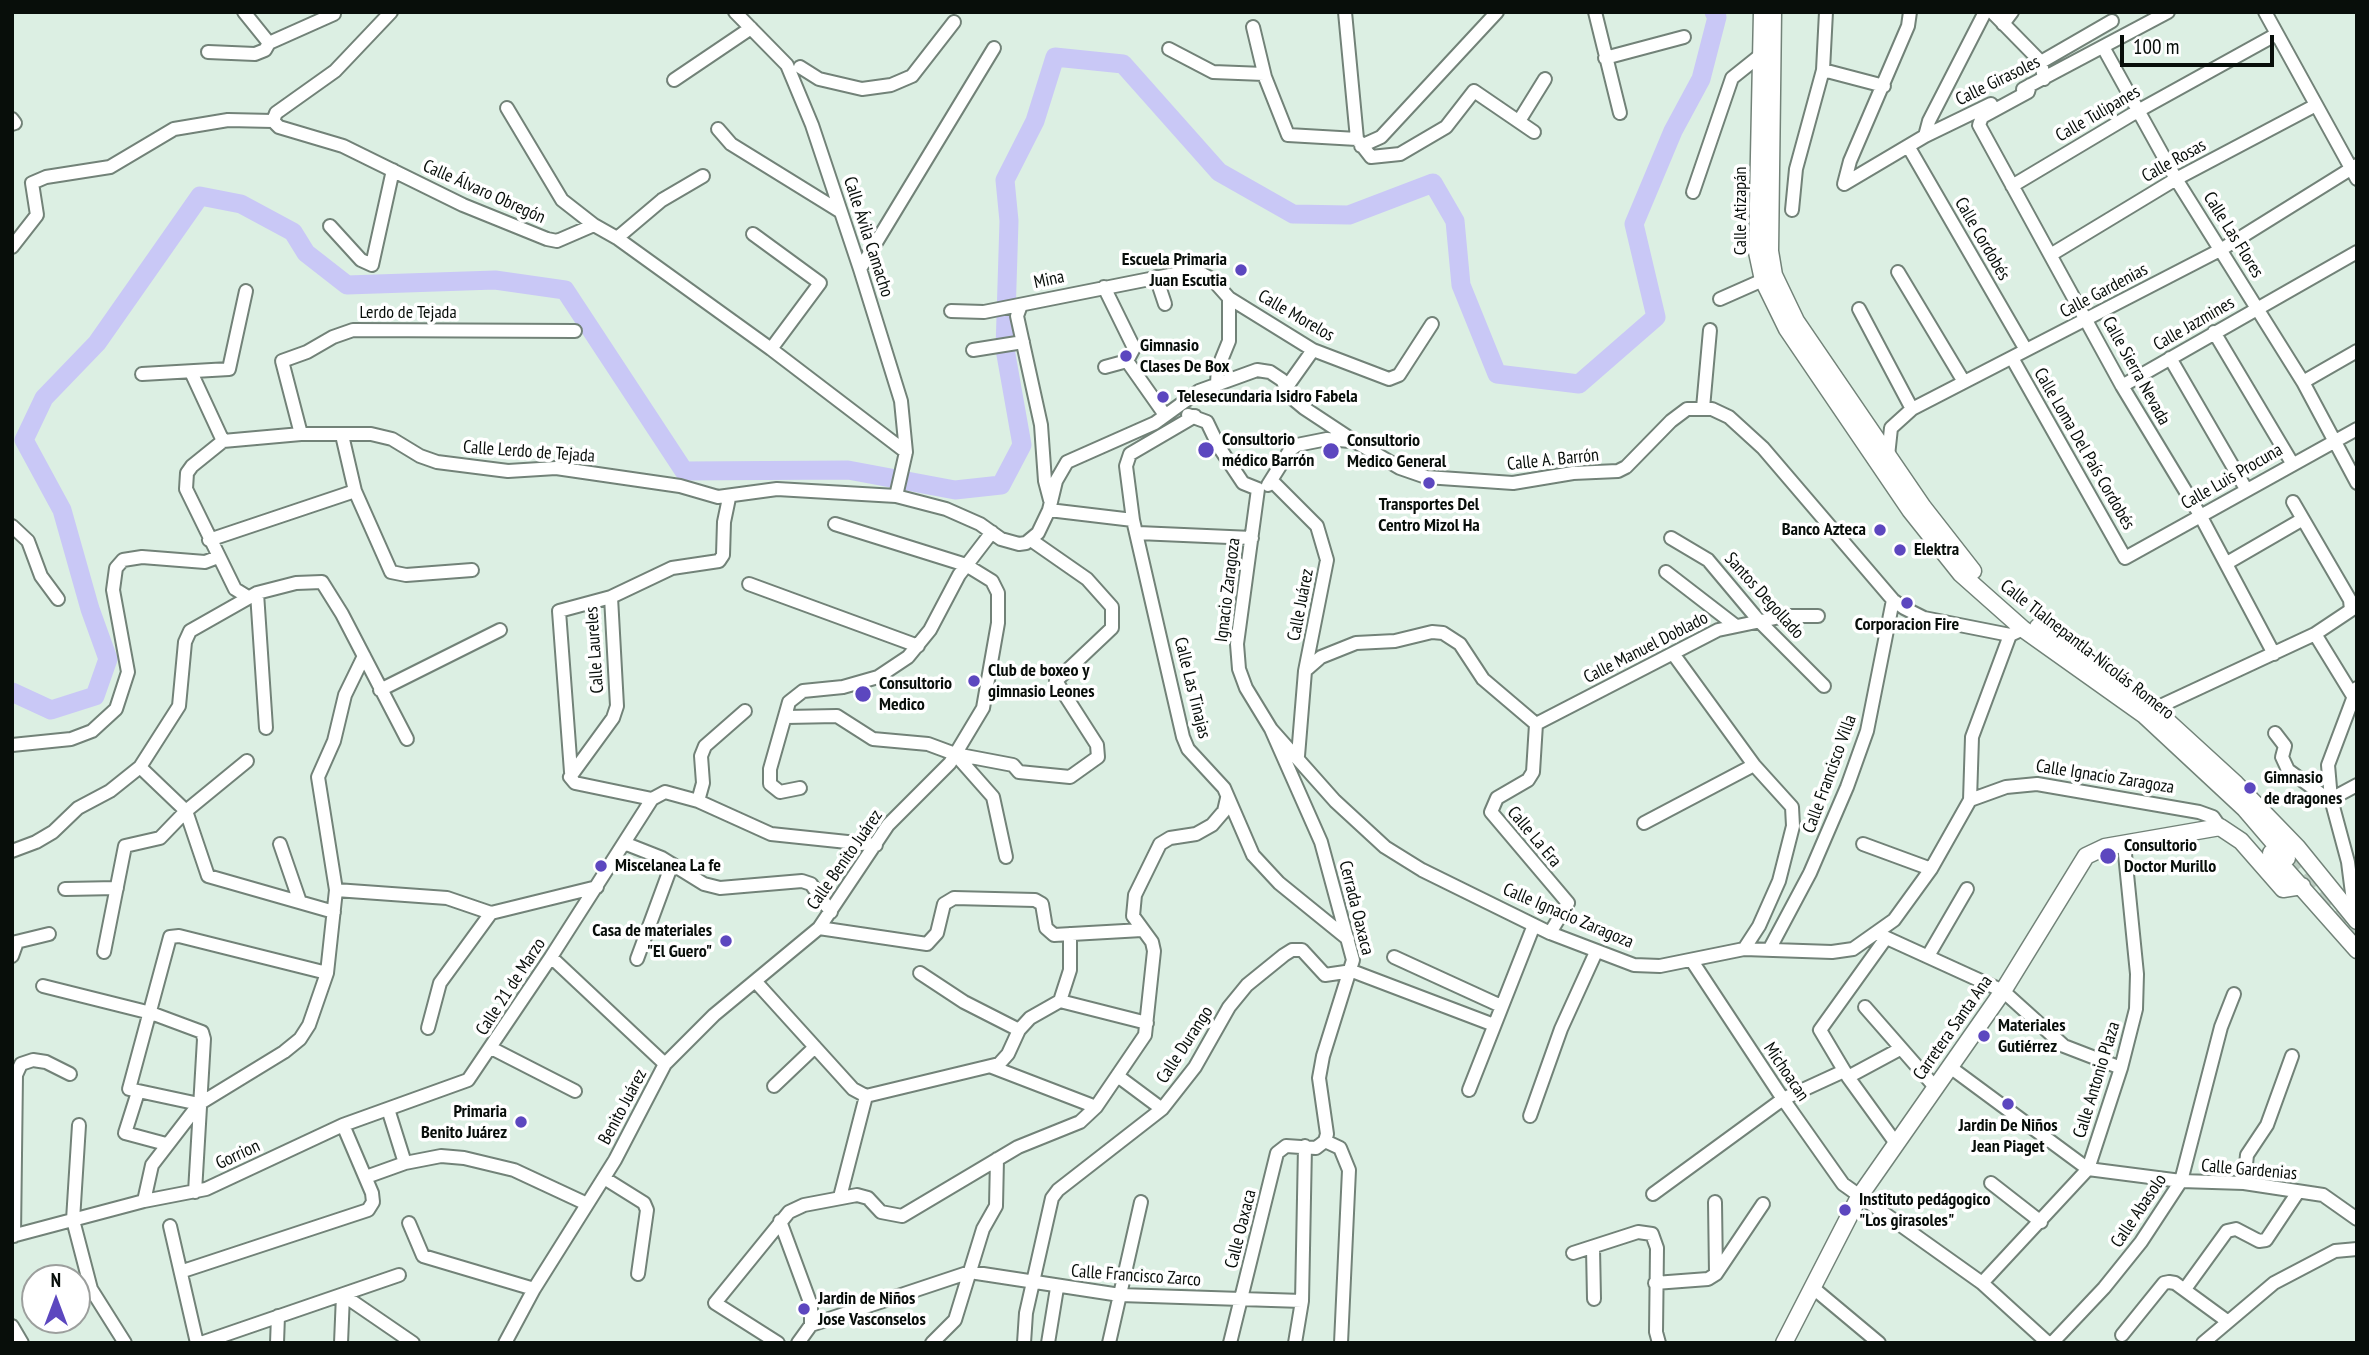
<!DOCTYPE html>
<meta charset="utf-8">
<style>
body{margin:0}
#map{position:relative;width:2369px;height:1355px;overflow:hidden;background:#dcefe3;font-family:"PT Sans Narrow",sans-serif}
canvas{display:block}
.frame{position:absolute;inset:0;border:14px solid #080e0a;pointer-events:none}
.north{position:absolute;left:21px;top:1264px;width:70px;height:70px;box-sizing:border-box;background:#fff;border:2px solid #9c9f9d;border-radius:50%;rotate:0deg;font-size:19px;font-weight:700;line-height:28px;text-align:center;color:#080e0a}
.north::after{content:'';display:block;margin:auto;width:24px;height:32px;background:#5c47bf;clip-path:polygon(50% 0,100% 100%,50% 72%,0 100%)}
.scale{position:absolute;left:2120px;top:35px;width:154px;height:32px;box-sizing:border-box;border:4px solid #080e0a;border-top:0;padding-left:9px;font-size:21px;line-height:24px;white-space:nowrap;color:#080e0a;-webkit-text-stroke:5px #fff;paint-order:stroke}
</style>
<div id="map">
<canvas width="2369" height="1355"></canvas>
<div class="frame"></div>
<div class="north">N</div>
<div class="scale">100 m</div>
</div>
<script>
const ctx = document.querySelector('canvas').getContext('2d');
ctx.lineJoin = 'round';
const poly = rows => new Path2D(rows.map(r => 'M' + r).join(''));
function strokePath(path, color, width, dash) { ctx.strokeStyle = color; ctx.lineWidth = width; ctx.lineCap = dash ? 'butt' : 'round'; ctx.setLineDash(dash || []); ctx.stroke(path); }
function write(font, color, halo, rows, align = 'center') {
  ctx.font = font + ' "PT Sans Narrow",sans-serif'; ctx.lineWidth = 7; ctx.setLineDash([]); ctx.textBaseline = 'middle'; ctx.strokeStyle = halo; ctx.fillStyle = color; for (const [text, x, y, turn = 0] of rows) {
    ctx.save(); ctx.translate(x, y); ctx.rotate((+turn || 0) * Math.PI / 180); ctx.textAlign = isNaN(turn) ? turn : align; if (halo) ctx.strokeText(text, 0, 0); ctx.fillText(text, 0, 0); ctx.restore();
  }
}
strokePath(poly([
 [12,692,51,710,95,696,108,659,90,609,62,510,24,440,44,398,97,343,200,196,241,204,293,232,306,253,347,285,495,280,565,290,684,471,848,470,955,490,1001,485,1022,445,1005,349,1009,221,1005,180,1035,121,1055,57,1123,64,1219,172,1293,214,1349,215,1433,183,1455,221,1461,285,1497,374,1579,384,1656,317,1634,224,1673,131,1701,79,1717,17,1714,12]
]), '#c9c8f6', 19);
strokePath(poly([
 [2287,858,2354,936]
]), '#bccdc2', 16, [16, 8]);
const minor = poly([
 [244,12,269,43],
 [735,12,787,65,812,125,860,269,901,401,906,452,896,496],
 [1345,12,1357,139,1371,157,1400,154,1446,127,1474,91,1534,132],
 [1595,12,1620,113],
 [1992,12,2041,62,2044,79],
 [2265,12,2357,179],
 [2003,24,2012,12],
 [1253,27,1265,77,1288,135,1357,139],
 [2103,47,2176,179,2303,382,2357,483],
 [1169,49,1213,72,1264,74],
 [208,52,255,54,265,50,269,43,334,14],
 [1605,58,1684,37],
 [2041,62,2112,21],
 [800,67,819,79,862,89,891,85,912,76,954,22],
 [1823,70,1884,86],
 [674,80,751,28],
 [2030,85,2028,92,1982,117,1979,125,2122,386,2200,515,2274,654],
 [2023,89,2168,12],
 [507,108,562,200,594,225,617,238,771,349,906,452],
 [12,119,15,123,12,124],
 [273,121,279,127,343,146,463,205,547,239,557,241,594,225],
 [273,121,276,113,335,71,391,12],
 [1519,121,1545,79],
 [718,129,731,144,841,212],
 [1925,136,1929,121,1985,12],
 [1361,146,1381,137,1497,12],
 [1908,146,2026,350],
 [1844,184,1925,136,1991,104],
 [1844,184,1850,161,1908,26,1910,12],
 [2012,186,2136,112,2277,34],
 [1693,192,1732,78,1762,54],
 [1792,210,1796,169,1823,70,1826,12],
 [330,226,361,260,372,265,393,170],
 [753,234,820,283,771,349],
 [617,238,662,200,703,176],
 [12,247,37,215,32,183,46,177,110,167,174,129,228,120,273,121],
 [2052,254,2176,179,2316,105],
 [860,269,994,48],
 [1898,272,1964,382],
 [1156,277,1165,304],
 [1104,287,1134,348,1127,361],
 [1720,299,1763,280],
 [1021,305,1017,316,1041,425,1045,481,1050,500],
 [1859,309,1912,409],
 [951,311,984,312,1195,270,1212,279,1229,298,1313,350,1389,379,1399,375,1432,324],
 [2214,332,2292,463],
 [973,350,1023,342],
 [2012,358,2125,558,2357,429],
 [2170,358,2246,489],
 [1127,361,1165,415],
 [1105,367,1127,361],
 [191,372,223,441],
 [142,374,229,369,246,291],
 [2303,382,2357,351],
 [1217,383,1218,368,1229,341,1229,298],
 [2122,386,2357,252],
 [1286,388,1313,350],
 [1703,408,1710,330],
 [1188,415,1207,422,1219,447,1243,483,1258,489],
 [1195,416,1130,454,1126,466,1133,520,1183,737,1188,749,1224,788,1253,855,1279,883,1348,939],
 [301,434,282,361,307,352,333,337,353,330,575,331],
 [342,435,355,491,391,572,406,575,472,570],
 [1888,456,1891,428,1912,409,2222,249,2357,165],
 [1272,481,1317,526,1327,560,1305,671,1298,756],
 [1268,485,1290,450,1297,445,1327,439,1350,441],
 [1258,489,1237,644,1239,669,1246,688,1271,729,1321,842,1353,960,1323,1056,1319,1078,1327,1134,1325,1141],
 [1049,510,1133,520],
 [12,526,28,541,41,576,58,599],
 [1138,533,1252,538],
 [1671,538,1708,560,1760,622,1824,686],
 [209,540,355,491],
 [2227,563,2303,519],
 [1666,572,1736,626],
 [749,584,918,646],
 [257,593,266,728],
 [248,597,235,589,186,489,187,473,192,466,223,441,301,434,371,434,392,439,420,456,437,462,508,471,556,468,680,486,718,497,777,489,896,496,946,509,980,524,1001,539,1019,544,1026,543,1038,533,1049,510,1056,481,1067,462,1155,423,1199,391,1257,370,1270,372,1282,380,1292,398,1304,408,1354,441,1400,468,1426,477,1513,483,1573,473,1618,471,1626,467,1671,421,1687,409,1712,409,1729,417,1763,448,1893,600,1904,608,1924,618,2010,635,2023,629],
 [611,597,617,706,613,718,570,777,575,783,652,799],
 [2315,634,2353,696],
 [1674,655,1754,765,1792,807,1793,826,1779,881,1759,926,1744,949],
 [1306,670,1321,657,1356,643,1395,641,1432,632,1443,633,1460,644,1483,679,1536,724],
 [2357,688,2328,765,2331,799,2348,862,2353,901,2357,907],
 [380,690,500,630],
 [2154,709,2315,634,2351,610,2350,600,2293,502],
 [786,717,837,716,873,739,928,744,955,754,993,797,1006,857],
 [1536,724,1718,630,1785,616,1818,616],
 [1536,724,1533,772,1528,780,1497,798,1491,812,1568,903,1550,933],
 [1271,729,1335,801,1385,847,1422,870,1550,933,1634,965,1660,966,1744,949,1832,952,1853,949,1894,920,1931,869,1970,800,2006,787,2037,784,2199,812,2213,817,2220,827],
 [2275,733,2285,746,2282,757,2288,770,2321,794,2331,799,2357,785],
 [12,745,71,739,92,731,116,709,128,672,113,590,116,568,123,560,142,557,205,562,218,557],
 [955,754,1013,765,1019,772,1070,777,1098,757,1097,745,1056,681,1112,628,1112,607,1087,579,1031,540],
 [140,767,186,811,208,876,334,912],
 [571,772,559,611,611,597,672,568,719,561,723,555,724,522,729,498],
 [800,788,780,792,770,784,770,769,789,702,803,691,843,687,878,677,908,657,930,630,959,575,992,532],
 [652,799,665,792,698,801,703,783,701,756,705,746,745,711],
 [1970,800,1972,737,2010,635],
 [698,801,771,834,876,845],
 [1644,823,1754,765],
 [624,843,662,858,704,884,720,888,802,881,811,884,831,912],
 [280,844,300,902],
 [1863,844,1931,869],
 [12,851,36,842,53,832,78,808,110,791,140,767,179,706,185,642,190,631,257,593,296,583,322,582,342,614,407,739],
 [65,889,117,888],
 [336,890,447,898,491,913,597,887],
 [819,928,927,944,937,933,944,904,954,898,1035,900,1042,904,1046,928,1054,935,1142,930],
 [1878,934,2003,991,2064,1046,2121,1068],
 [1886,938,1820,1030,1848,1077,1895,1142],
 [12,943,49,934],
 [1769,950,1810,873,1847,787,1867,731,1893,600],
 [104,952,125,846,160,838,186,811,247,761],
 [12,956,17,942],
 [1928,956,1967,889],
 [551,957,665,1064],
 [1394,957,1501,1006],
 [637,959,672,864],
 [1692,961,1783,1099,1843,1184,1982,1283,2048,1343],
 [920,973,964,1002,1019,1030],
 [756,982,853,1089,866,1096,999,1064,1008,1054,1019,1030,1030,1018,1060,1001,1147,1023],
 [43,986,151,1013,202,1032,204,1039,195,1192],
 [1060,1001,1070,970,1070,934],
 [1865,1007,1935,1087],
 [428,1028,440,983,491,913],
 [491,1048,575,1091],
 [992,1067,1096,1107],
 [1950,1067,2088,1169,2181,1181,2244,1183,2323,1195,2357,1219],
 [1119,1077,1162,1109],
 [1848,1077,1900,1049],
 [774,1086,815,1047],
 [1469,1090,1534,925],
 [138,1092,125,1133,166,1144],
 [199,1104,129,1089,170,937,179,936,327,973],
 [388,1109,405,1163],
 [1530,1116,1561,1029,1596,952],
 [79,1125,73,1220,91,1289,125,1343],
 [1325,1141,1340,1148,1349,1170,1341,1343],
 [366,1177,405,1163,441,1156,464,1158,514,1170,587,1204],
 [604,1178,644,1203,647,1210,638,1274],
 [1991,1183,2041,1222],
 [2244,1183,2247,1155,2267,1125,2292,1056],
 [1653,1194,1783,1099,1844,1071],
 [840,1197,866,1096],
 [144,1201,152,1165,199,1104,284,1052,300,1039,309,1025,327,973,336,890,318,777,334,741,345,695,364,656],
 [1715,1202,1716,1274],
 [780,1221,811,1305,811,1325],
 [409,1223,423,1256,534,1289],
 [170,1226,197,1343],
 [12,1236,144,1201,206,1189,343,1125,468,1080,551,957,652,799],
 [14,1236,16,1075,21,1064,33,1060,46,1062,70,1074],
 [1593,1248,1594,1299],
 [1573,1253,1638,1232,1652,1234,1657,1248,1656,1332,1659,1343],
 [183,1271,368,1210,373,1202,372,1193,343,1125],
 [1655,1283,1708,1279,1716,1274,1763,1204],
 [1982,1283,2088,1169,2121,1068,2136,1009,2137,974,2124,844],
 [1812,1287,1879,1343],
 [2185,1289,2227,1231,2236,1229,2259,1241,2266,1240,2298,1192],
 [12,1326,22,1343],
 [2122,1335,2164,1283,2169,1282,2175,1283,2227,1321],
 [201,1343,399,1275],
 [277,1343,278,1316],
 [341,1343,343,1295,413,1343],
 [505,1343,534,1289,615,1160,665,1064,714,1015,819,928,888,825,950,763,983,708,998,623,998,593,992,581,966,565,835,524],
 [778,1343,715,1303,789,1212,804,1205,857,1195,868,1198,881,1212,902,1216,1018,1147,1080,1122,1096,1107,1145,1035,1154,951,1152,942,1133,916,1135,895,1160,844,1170,838,1196,834,1212,825,1224,811,1227,798],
 [798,1343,811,1325,970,1272,1120,1295,1302,1301],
 [932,1343,955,1320,983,1229,996,1206,997,1159],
 [1024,1343,1026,1313,1052,1198,1058,1190,1162,1109,1195,1067,1229,1007,1247,985,1284,955,1292,950,1302,950,1325,975,1352,971,1494,1025],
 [1048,1343,1057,1288],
 [1109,1343,1141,1202],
 [1230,1343,1277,1153,1286,1146,1316,1148,1325,1141],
 [1295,1343,1302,1301,1305,1146],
 [2052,1343,2104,1288,2141,1242,2181,1181,2221,1027,2234,994],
 [2203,1343,2274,1283,2335,1251,2357,1249]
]);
const major = poly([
 [1762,12,1757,252,1763,280,1787,329,1910,510,1961,574,2023,629,2144,715,2245,809,2287,858],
 [1773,12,1770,251,1774,275,1796,321,1923,507,1973,571],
 [2038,627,2122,687,2139,705],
 [2132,694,2154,709,2236,784,2297,847,2357,921],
 [2271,853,2357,950],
 [1784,1343,1859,1197,2003,991,2086,856,2105,847,2220,827,2241,841,2283,889,2302,886]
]);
strokePath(minor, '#728278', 16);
strokePath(major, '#728278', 19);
strokePath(minor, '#fff', 12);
strokePath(major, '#fff', 16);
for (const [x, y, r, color] of [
 [1241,270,7,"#5c47bf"],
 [1126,356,7,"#5c47bf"],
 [1163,397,7,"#5c47bf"],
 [1206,450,9,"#5c47bf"],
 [1331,451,9,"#5c47bf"],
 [1429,483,7,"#5c47bf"],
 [1880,530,7,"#5c47bf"],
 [1900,550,7,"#5c47bf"],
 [1907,603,7,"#5c47bf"],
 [974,681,7,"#5c47bf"],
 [863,694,9,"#5c47bf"],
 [2250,788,7,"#5c47bf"],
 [2108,856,9,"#5c47bf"],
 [601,866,7,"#5c47bf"],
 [726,941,7,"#5c47bf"],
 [1984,1036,7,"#5c47bf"],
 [2008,1104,7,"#5c47bf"],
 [521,1122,7,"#5c47bf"],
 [1845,1210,7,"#5c47bf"],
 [804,1309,7,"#5c47bf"]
]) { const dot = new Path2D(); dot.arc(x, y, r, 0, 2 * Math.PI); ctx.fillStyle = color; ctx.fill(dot); strokePath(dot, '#fff', 2.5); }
write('18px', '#080e0a', '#fff', [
 ["Calle Girasoles",1998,81,-26],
 ["Calle Tulipanes",2098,114,-30],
 ["Calle Rosas",2174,161,-29],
 ["Calle Álvaro Obregón",484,192,24],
 ["Calle Atizapán",1741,211,-90],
 ["Calle Las Flores",2233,235,58],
 ["Calle Ávila Camacho",868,237,72],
 ["Calle Cordobés",1982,239,60],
 ["Mina",1049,280,-12],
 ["Calle Gardenias",2104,291,-28],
 ["Lerdo de Tejada",408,313],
 ["Calle Morelos",1296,316,30],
 ["Calle Jazmines",2194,324,-30],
 ["Calle Sierra Nevada",2136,371,61],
 ["Calle Loma Del País Cordobés",2084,449,60],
 ["Calle Lerdo de Tejada",529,452,4],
 ["Calle A. Barrón",1553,460,-6],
 ["Calle Luis Procuna",2232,477,-30],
 ["Ignacio Zaragoza",1228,590,-83],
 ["Santos Degollado",1764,596,48],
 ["Calle Juárez",1301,605,-79],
 ["Calle Manuel Doblado",1646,648,-27],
 ["Calle Laureles",595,650,-94],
 ["Calle Tlalnepantla-Nicolás Romero",2087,650,38],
 ["Calle Las Tinajas",1192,688,76],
 ["Calle Francisco Villa",1830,774,-70],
 ["Calle Ignacio Zaragoza",2105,777,9],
 ["Calle La Era",1534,837,50],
 ["Calle Benito Juárez",845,860,-55],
 ["Cerrada Oaxaca",1356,908,76],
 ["Calle Ignacio Zaragoza",1568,916,23],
 ["Calle 21 de Marzo",511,987,-57],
 ["Carretera Santa Ana",1953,1028,-55],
 ["Calle Durango",1185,1045,-57],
 ["Michoacan",1786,1072,56],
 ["Calle Antonio Plaza",2097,1080,-73],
 ["Benito Juárez",623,1107,-62],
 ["Gorrion",238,1155,-25],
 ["Calle Gardenias",2249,1170,5],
 ["Calle Abasolo",2139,1211,-56],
 ["Calle Oaxaca",1241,1229,-76],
 ["Calle Francisco Zarco",1136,1276,4]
]);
write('bold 18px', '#080e0a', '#fff', [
 ["Escuela Primaria",1227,260,"right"],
 ["Juan Escutia",1227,281,"right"],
 ["Gimnasio",1140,346],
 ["Clases De Box",1140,367],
 ["Telesecundaria Isidro Fabela",1177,397],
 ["Consultorio",1222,440],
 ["médico Barrón",1222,461],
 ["Consultorio",1347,441],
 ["Medico General",1347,462],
 ["Transportes Del",1429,505,"center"],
 ["Centro Mizol Ha",1429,526,"center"],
 ["Banco Azteca",1866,530,"right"],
 ["Elektra",1914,550],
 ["Corporacion Fire",1907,625,"center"],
 ["Club de boxeo y",988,671],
 ["gimnasio Leones",988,692],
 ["Consultorio",879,684],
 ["Medico",879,705],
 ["Gimnasio",2264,778],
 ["de dragones",2264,799],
 ["Consultorio",2124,846],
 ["Doctor Murillo",2124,867],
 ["Miscelanea La fe",615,866],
 ["Casa de materiales",712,931,"right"],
 ["\"El Guero\"",712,952,"right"],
 ["Materiales",1998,1026],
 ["Gutiérrez",1998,1047],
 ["Primaria",507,1112,"right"],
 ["Benito Juárez",507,1133,"right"],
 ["Jardin De Niños",2008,1126,"center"],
 ["Jean Piaget",2008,1147,"center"],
 ["Instituto pedágogico",1859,1200],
 ["\"Los girasoles\"",1859,1221],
 ["Jardin de Niños",818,1299],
 ["Jose Vasconselos",818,1320]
], 'left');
</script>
